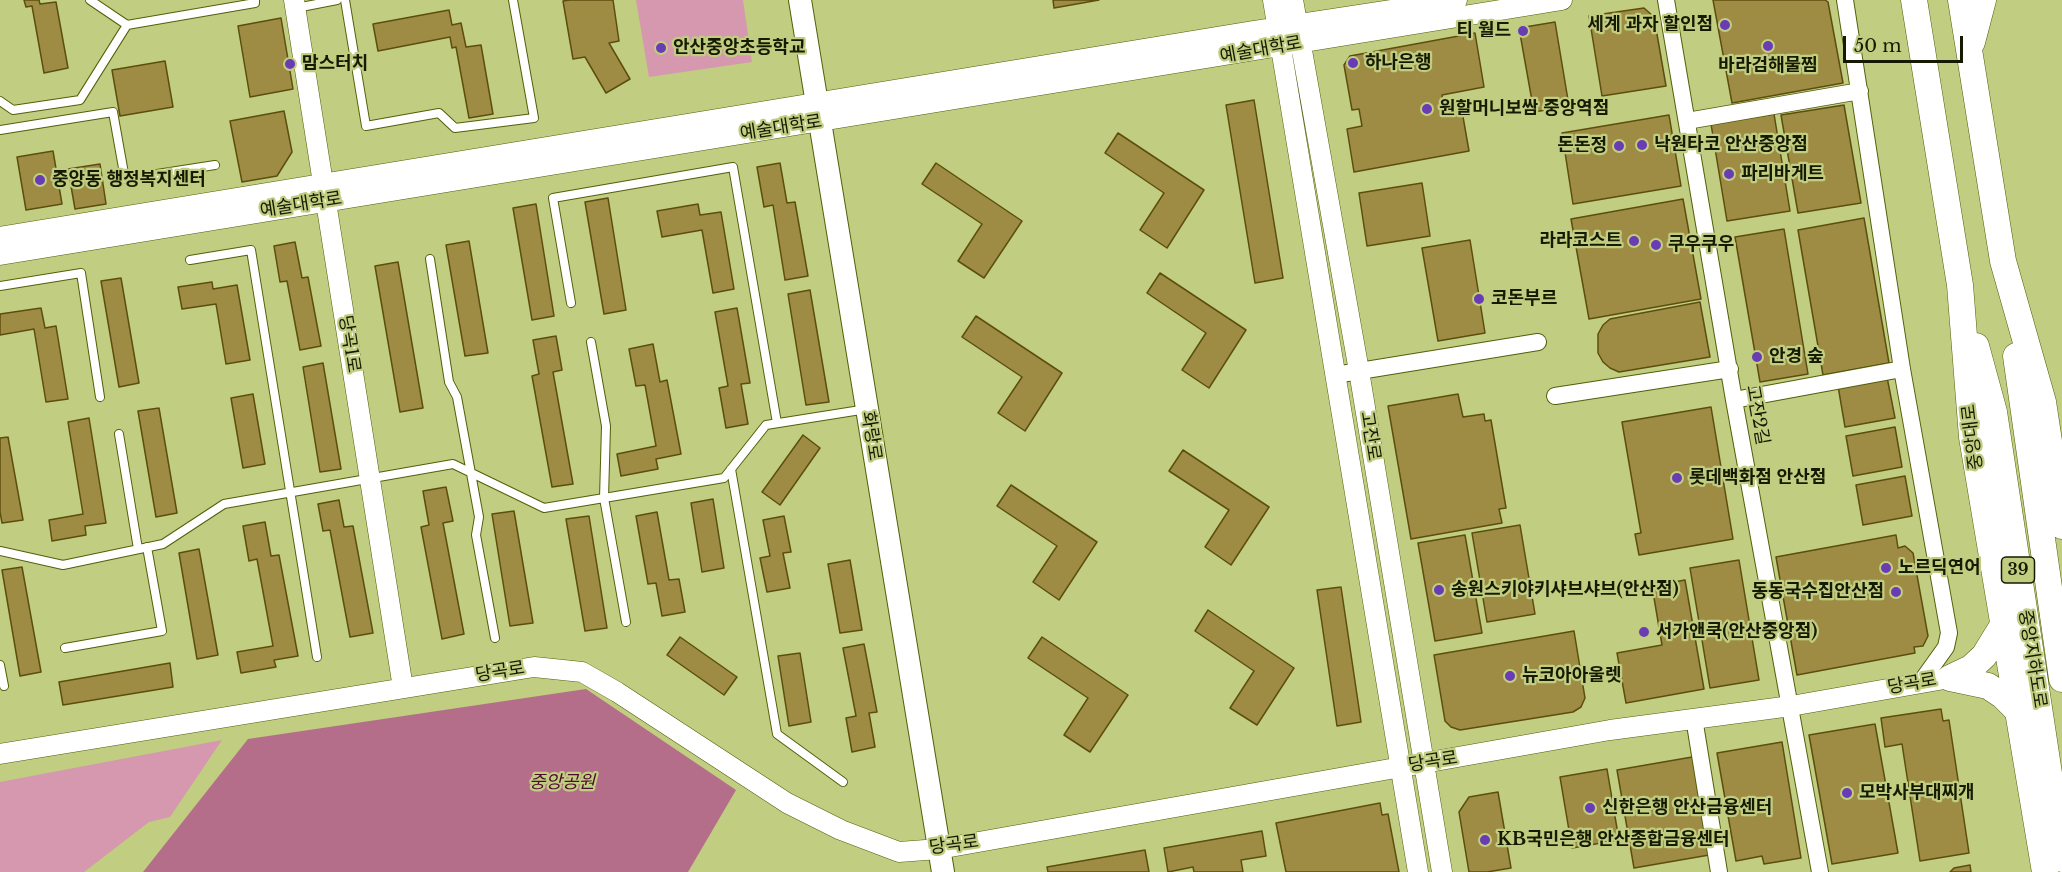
<!DOCTYPE html>
<meta charset="utf-8">
<style>
body{margin:0}
#map{position:relative;width:2062px;height:872px;overflow:hidden;background:#c1cd80;font-family:"Libre Baskerville",serif}
canvas{display:block}
.scale{position:absolute;left:1843px;top:36px;width:120px;height:27px;box-sizing:border-box;border:3px solid #161a00;border-top:0;padding-left:8px;font-size:18px;line-height:21px;white-space:nowrap;color:#161a00;-webkit-text-stroke:4px #c1cd80;paint-order:stroke}
</style>
<div id="map">
<canvas width="2062" height="872"></canvas>
<div class="scale">50 m</div>
</div>
<script>
const ctx = document.querySelector('canvas').getContext('2d');
ctx.lineJoin = 'round';
function fillPath(path, color) { ctx.fillStyle = color; ctx.fill(path, 'evenodd'); }
const poly = rows => new Path2D(rows.map(r => 'M' + r).join(''));
function strokePath(path, color, width, dash) { ctx.strokeStyle = color; ctx.lineWidth = width; ctx.lineCap = dash ? 'butt' : 'round'; ctx.setLineDash(dash || []); ctx.stroke(path); }
function write(font, color, halo, rows, align = 'center') {
  ctx.font = font + ' "Libre Baskerville","Noto Sans KR",serif'; ctx.lineWidth = 4.5; ctx.setLineDash([]); ctx.textBaseline = 'middle'; ctx.strokeStyle = halo; ctx.fillStyle = color; for (const [text, x, y, turn = 0] of rows) {
    ctx.save(); ctx.translate(x, y); ctx.rotate((+turn || 0) * Math.PI / 180); ctx.textAlign = isNaN(turn) ? turn : align; if (halo) ctx.strokeText(text, 0, 0); ctx.fillText(text, 0, 0); ctx.restore();
  }
}
fillPath(poly([
 [636,0,743,0,752,62,649,77],
 [222,740,170,817,149,822,84,872,0,872,0,782]
]), '#d598ae');
fillPath(poly([
 [586,689,736,790,688,872,143,872,248,739]
]), '#b46e89');
const building = poly([
 [24,0,39,0,40,4,56,2,68,68,44,73,32,6,26,7,24,0],
 [570,0,613,0,619,41,609,43,630,79,606,93,585,57,573,59,563,1,570,0],
 [1053,0,1099,0,1054,8,1053,0],
 [1713,0,1825,0,1828,2,1843,83,1732,103,1713,0],
 [1644,8,1654,17,1666,86,1602,96,1589,16,1644,8],
 [449,10,452,25,461,23,466,47,481,45,493,114,469,118,456,47,452,48,450,37,378,51,373,24,449,10],
 [281,18,293,89,250,97,238,26,281,18],
 [1555,22,1569,106,1534,112,1519,28,1555,22],
 [1475,33,1484,87,1442,95,1445,114,1462,111,1469,151,1354,172,1347,129,1362,126,1359,109,1352,110,1344,65,1350,56,1475,33],
 [165,61,173,107,120,116,112,70,165,61],
 [1254,100,1283,278,1255,283,1226,105,1254,100],
 [1844,105,1861,203,1798,213,1781,115,1844,105],
 [284,111,292,152,277,176,242,182,230,121,284,111],
 [1774,114,1790,211,1727,221,1711,124,1774,114],
 [1669,115,1681,186,1573,204,1562,133,1669,115],
 [1118,133,1204,190,1167,248,1140,230,1164,193,1105,153,1118,133],
 [53,151,62,204,26,210,17,157,53,151],
 [780,163,787,203,795,202,808,276,785,280,773,205,764,207,757,167,780,163],
 [936,163,1022,221,984,278,958,261,982,224,922,184,936,163],
 [100,164,106,204,75,209,68,169,100,164],
 [1422,183,1430,236,1367,246,1359,193,1422,183],
 [608,198,626,310,604,314,585,202,608,198],
 [1683,199,1701,299,1589,319,1571,219,1683,199],
 [536,204,554,316,532,320,513,208,536,204],
 [698,204,700,215,721,212,734,289,713,293,702,230,662,237,657,211,698,204],
 [1864,218,1889,363,1823,375,1798,230,1864,218],
 [1784,229,1808,374,1760,382,1735,237,1784,229],
 [1470,240,1485,333,1438,341,1422,248,1470,240],
 [469,241,488,353,465,356,446,245,469,241],
 [295,242,302,278,308,277,321,346,300,350,287,281,280,282,274,246,295,242],
 [398,262,423,408,400,412,375,266,398,262],
 [1160,273,1246,330,1209,388,1182,370,1206,333,1147,293,1160,273],
 [121,278,139,383,119,387,101,281,121,278],
 [212,282,213,289,237,285,250,360,226,364,216,304,182,309,178,287,212,282],
 [810,290,829,402,806,405,788,294,810,290],
 [1700,302,1710,357,1619,372,1610,368,1603,362,1598,353,1598,334,1603,325,1610,319,1700,302],
 [41,308,45,328,56,326,68,399,46,402,34,329,0,335,0,314,41,308],
 [737,308,750,383,741,384,748,424,726,428,719,388,728,386,715,312,737,308],
 [976,316,1062,373,1025,431,998,413,1022,377,962,337,976,316],
 [556,336,562,370,553,372,573,484,552,487,532,376,539,374,533,340,556,336],
 [653,344,660,382,667,380,681,454,656,459,658,469,621,476,617,454,656,446,645,385,636,386,629,349,653,344],
 [323,363,341,469,320,472,303,367,323,363],
 [1887,377,1895,418,1845,427,1838,386,1887,377],
 [253,394,265,464,243,468,231,398,253,394],
 [1458,394,1463,417,1484,414,1485,421,1491,420,1506,508,1499,509,1502,523,1411,539,1388,406,1458,394],
 [1711,407,1733,539,1639,555,1635,534,1641,533,1622,422,1711,407],
 [159,408,177,513,156,517,138,411,159,408],
 [89,418,106,523,85,526,86,535,52,541,49,520,83,514,68,422,89,418],
 [1895,427,1902,467,1853,476,1846,436,1895,427],
 [803,435,820,448,780,505,762,492,803,435],
 [8,437,23,520,2,523,0,512,0,438,8,437],
 [1183,450,1269,507,1231,565,1205,547,1229,510,1169,471,1183,450],
 [1905,476,1912,516,1863,525,1856,485,1905,476],
 [1011,485,1097,542,1059,600,1033,582,1057,546,997,506,1011,485],
 [446,487,453,521,443,523,464,634,442,639,421,527,429,525,423,491,446,487],
 [713,499,724,568,702,572,691,503,713,499],
 [339,500,344,527,353,526,373,633,350,637,330,530,323,531,318,504,339,500],
 [514,511,533,623,510,626,492,514,514,511],
 [657,512,669,580,679,579,685,612,662,616,656,583,648,584,636,516,657,512],
 [589,516,607,628,585,631,566,519,589,516],
 [784,516,791,552,783,553,790,588,767,592,760,558,770,556,763,520,784,516],
 [265,522,271,556,279,555,298,656,274,660,276,667,241,673,237,652,273,646,257,559,249,561,243,526,265,522],
 [1520,525,1535,614,1487,622,1472,533,1520,525],
 [1465,535,1482,633,1435,641,1418,543,1465,535],
 [1896,535,1898,548,1905,546,1913,553,1928,636,1923,646,1914,647,1915,653,1797,675,1776,557,1896,535],
 [199,549,218,655,197,659,179,553,199,549],
 [850,560,862,630,840,633,828,564,850,560],
 [1739,560,1759,680,1710,688,1690,568,1739,560],
 [22,567,41,672,20,676,2,570,22,567],
 [1685,580,1704,689,1626,703,1617,653,1662,645,1652,586,1685,580],
 [1341,587,1361,722,1337,726,1317,590,1341,587],
 [1208,610,1294,668,1257,725,1230,708,1254,671,1195,631,1208,610],
 [1574,631,1585,698,1581,707,1573,712,1460,730,1451,727,1445,721,1434,655,1574,631],
 [680,637,737,677,724,695,667,655,680,637],
 [1042,637,1128,695,1090,752,1064,735,1088,698,1028,658,1042,637],
 [864,644,877,712,869,713,875,747,852,752,846,718,856,716,843,648,864,644],
 [800,653,811,722,789,726,778,656,800,653],
 [170,663,173,687,63,705,59,682,170,663],
 [1941,709,1943,721,1949,720,1969,853,1920,861,1902,744,1885,747,1881,718,1941,709],
 [1875,724,1898,853,1832,864,1809,735,1875,724],
 [1782,742,1801,858,1764,864,1762,856,1736,861,1717,753,1782,742],
 [1698,756,1715,854,1634,868,1617,770,1698,756],
 [1607,769,1619,840,1572,848,1560,777,1607,769],
 [1498,792,1511,868,1487,872,1469,872,1459,812,1469,797,1498,792],
 [1380,803,1382,815,1388,814,1399,872,1286,872,1276,823,1380,803],
 [1262,831,1266,856,1241,860,1243,872,1194,872,1193,867,1168,872,1164,848,1262,831],
 [1145,850,1149,872,1048,872,1047,867,1145,850],
 [1970,865,1971,872,1950,872,1954,868,1970,865]
]);
fillPath(building, '#9e8c45');
strokePath(building, '#5c4e0e', 1.5);
const service = poly([
 [90,0,127,25,255,3,255,0],
 [345,0,366,126,439,113,455,128,534,118,513,0],
 [296,8,337,0],
 [0,101,13,110,80,100,127,25],
 [0,130,113,112,125,179,215,165],
 [430,259,449,382,457,397,479,517,476,535,495,638],
 [190,260,251,250,317,657],
 [0,286,81,273,100,397],
 [571,303,553,198,733,167,777,423],
 [591,342,606,426,604,498,626,622],
 [119,434,138,549],
 [731,469,777,734,843,782],
 [0,551,63,565,163,544,224,504,453,464,544,508,724,478,766,425,867,409],
 [65,648,162,631,147,547],
 [0,665,4,686]
]);
const minor = poly([
 [1666,0,1734,400,1820,872],
 [1845,0,1902,369,1949,633,1946,647,1921,682],
 [1687,121,1860,91],
 [1335,375,1538,342],
 [1555,396,1730,369],
 [1734,400,1902,369],
 [1694,718,1719,872]
]);
const tertiary = poly([
 [294,0,403,688],
 [1273,0,1418,872],
 [1293,0,1359,371,1442,872],
 [0,237,1253,31,1457,0],
 [0,255,1562,0],
 [0,754,534,667,582,672,617,692,787,803,841,830,899,852,939,849,1610,730,1791,706,1950,678]
]);
const secondary = poly([
 [800,0,943,872]
]);
const primary = poly([
 [1914,0,1960,285,1972,437,2045,872],
 [1961,0,2003,261,2043,402,2062,526],
 [1972,42,1983,0],
 [1976,346,1994,412,2062,859],
 [2016,356,2062,679],
 [2003,625,1984,656,1971,668,1950,678,1988,686,2003,696,2018,711]
]);
strokePath(service, '#565e09', 10);
strokePath(minor, '#565e09', 18);
strokePath(tertiary, '#565e09', 21);
strokePath(secondary, '#565e09', 24);
strokePath(primary, '#565e09', 27);
strokePath(service, '#fff', 8);
strokePath(minor, '#fff', 16);
strokePath(tertiary, '#fff', 20);
strokePath(secondary, '#fff', 22);
strokePath(primary, '#fff', 26);
for (const [x, y, r, color] of [
 [1725,25,6,"#693cb4"],
 [1523,31,6,"#693cb4"],
 [1768,46,6,"#693cb4"],
 [661,48,6,"#693cb4"],
 [1353,63,6,"#693cb4"],
 [290,64,6,"#693cb4"],
 [1427,109,6,"#693cb4"],
 [1642,145,6,"#693cb4"],
 [1619,146,6,"#693cb4"],
 [1729,174,6,"#693cb4"],
 [40,180,6,"#693cb4"],
 [1634,241,6,"#693cb4"],
 [1656,245,6,"#693cb4"],
 [1479,299,6,"#693cb4"],
 [1757,357,6,"#693cb4"],
 [1677,478,6,"#693cb4"],
 [1886,568,6,"#693cb4"],
 [1439,590,6,"#693cb4"],
 [1896,592,6,"#693cb4"],
 [1644,632,6,"#693cb4"],
 [1510,676,6,"#693cb4"],
 [1847,793,6,"#693cb4"],
 [1590,808,6,"#693cb4"],
 [1485,840,6,"#693cb4"]
]) { const dot = new Path2D(); dot.arc(x, y, r, 0, 2 * Math.PI); ctx.fillStyle = color; ctx.fill(dot); strokePath(dot, '#c1cd80', 2); }
for (const [x, y, w] of [
 [2018,570,33]
]) { const box = new Path2D(); box.roundRect(x - w / 2, y - 13, w, 26, 4.5); ctx.fillStyle = '#c1cd80'; ctx.fill(box); strokePath(box, '#161a00', 1.5); }
write('bold 16px', '#161a00', null, [
 ["39",2018,570]
]);
write('bold 18px', '#161a00', '#c1cd80', [
 ["세계 과자 할인점",1713,25,"right"],
 ["티 월드",1511,31,"right"],
 ["안산중앙초등학교",673,48],
 ["하나은행",1365,63],
 ["맘스터치",302,64],
 ["바라검해물찜",1768,66,"center"],
 ["원할머니보쌈 중앙역점",1439,109],
 ["낙원타코 안산중앙점",1654,145],
 ["돈돈정",1607,146,"right"],
 ["파리바게트",1741,174],
 ["중앙동 행정복지센터",52,180],
 ["라라코스트",1622,241,"right"],
 ["쿠우쿠우",1668,245],
 ["코돈부르",1491,299],
 ["안경 숲",1769,357],
 ["롯데백화점 안산점",1689,478],
 ["노르딕연어",1898,568],
 ["송원스키야키샤브샤브(안산점)",1451,590],
 ["동동국수집안산점",1884,592,"right"],
 ["서가앤쿡(안산중앙점)",1656,632],
 ["뉴코아아울렛",1522,676],
 ["모박사부대찌개",1859,793],
 ["신한은행 안산금융센터",1602,808],
 ["KB국민은행 안산종합금융센터",1497,840]
], 'left');
write('18px', '#161a00', '#c1cd80', [
 ["예술대학로",1261,50,-10],
 ["예술대학로",781,128,-9],
 ["예술대학로",301,205,-9],
 ["당곡1로",349,344,81],
 ["고잔2길",1757,415,80],
 ["화랑로",871,436,81],
 ["고잔로",1370,436,81],
 ["중앙대로",1973,437,-97],
 ["중앙지하도로",2032,659,81],
 ["당곡로",500,672,-9],
 ["당곡로",1912,684,-10],
 ["당곡로",1433,762,-9],
 ["당곡로",954,845,-8]
]);
write('italic 18px', '#4d0c2c', '#c1cd80', [
 ["중앙공원",562,783]
]);
</script>
